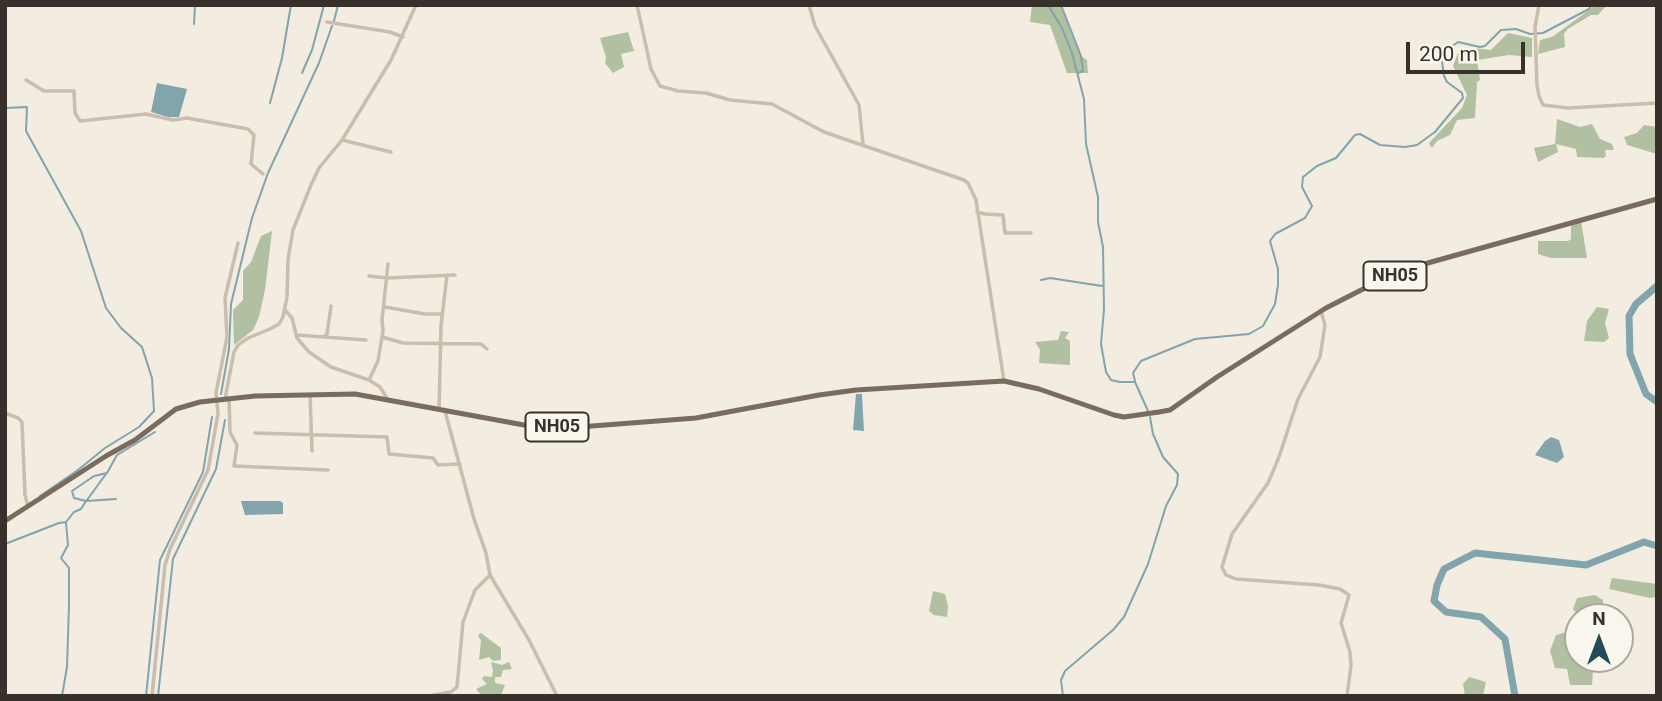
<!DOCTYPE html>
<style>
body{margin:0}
#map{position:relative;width:1662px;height:701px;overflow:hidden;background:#f2ece1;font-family:Roboto,sans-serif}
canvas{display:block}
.frame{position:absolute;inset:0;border:7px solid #38312b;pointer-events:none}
.north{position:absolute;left:1564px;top:603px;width:70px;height:70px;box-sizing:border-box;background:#f9f6ed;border:2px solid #aca79f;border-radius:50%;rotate:0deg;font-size:19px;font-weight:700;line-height:28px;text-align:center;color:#38312b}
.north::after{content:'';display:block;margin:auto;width:24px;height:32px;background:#234b57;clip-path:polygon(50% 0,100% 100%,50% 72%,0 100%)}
.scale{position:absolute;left:1406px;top:42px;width:119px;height:32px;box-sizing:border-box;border:4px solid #38312b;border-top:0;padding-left:9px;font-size:21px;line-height:24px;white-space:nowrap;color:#38312b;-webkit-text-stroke:5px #f9f6ed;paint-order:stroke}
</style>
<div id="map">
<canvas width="1662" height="701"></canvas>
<div class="frame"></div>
<div class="north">N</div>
<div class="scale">200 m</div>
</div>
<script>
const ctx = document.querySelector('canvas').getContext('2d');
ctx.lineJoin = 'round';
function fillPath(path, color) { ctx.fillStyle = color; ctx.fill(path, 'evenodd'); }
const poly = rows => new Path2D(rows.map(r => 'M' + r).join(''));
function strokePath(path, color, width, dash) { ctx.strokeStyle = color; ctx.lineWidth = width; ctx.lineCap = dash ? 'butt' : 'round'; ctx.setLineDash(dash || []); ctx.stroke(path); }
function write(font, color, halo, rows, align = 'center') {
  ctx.font = font + ' Roboto,sans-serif'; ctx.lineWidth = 7; ctx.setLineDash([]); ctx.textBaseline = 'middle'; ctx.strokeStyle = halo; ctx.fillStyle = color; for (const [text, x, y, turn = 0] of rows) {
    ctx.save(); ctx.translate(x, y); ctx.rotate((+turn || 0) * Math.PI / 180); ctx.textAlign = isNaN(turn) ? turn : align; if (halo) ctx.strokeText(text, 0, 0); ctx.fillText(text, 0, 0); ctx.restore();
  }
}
fillPath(poly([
 [1032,5,1061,5,1081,56,1087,60,1088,73,1067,73,1050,25,1030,22],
 [1596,5,1607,5,1598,15,1591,15,1568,29,1564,34,1565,47,1538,54,1540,40,1552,37],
 [628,32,634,51,621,54,624,67,613,73,605,63,606,57,600,38],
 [1508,33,1532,38,1532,57,1509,55,1477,60,1480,80,1477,82,1475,118,1457,120,1450,135,1437,141,1432,148,1429,143,1462,108,1467,95,1453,66,1458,53,1472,48,1491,50],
 [1557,119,1580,127,1592,124,1600,139,1612,144,1614,150,1605,150,1606,156,1603,158,1577,157,1576,149,1556,144,1558,152,1538,162,1534,148,1555,144],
 [1644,125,1657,127,1657,154,1627,145,1624,137,1637,133],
 [1581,221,1587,258,1551,258,1538,254,1538,241,1568,241,1571,239,1571,226],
 [272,231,265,290,259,317,253,330,234,345,233,310,243,300,243,271,251,262,261,236],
 [1597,307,1609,309,1605,323,1609,338,1604,342,1584,341,1587,321],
 [1061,331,1069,332,1065,338,1070,341,1070,365,1039,363,1040,350,1035,342,1058,340],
 [1612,578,1657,584,1657,597,1650,598,1609,589],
 [933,591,945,594,948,606,947,617,934,615,929,611],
 [1595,595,1603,600,1603,616,1580,617,1573,609,1577,598],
 [1578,629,1578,659,1601,659,1593,670,1592,685,1570,685,1567,669,1555,668,1550,651,1556,635],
 [481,633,501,648,501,660,493,661,489,657,479,660,481,641,478,635],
 [491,662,502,665,509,662,512,669,503,670,501,677,495,677,495,683,505,685,501,695,482,696,476,689,487,684,482,679,484,676,492,677,493,670],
 [1469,677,1486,682,1483,696,1465,696,1463,684]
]), '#b1c0a1');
fillPath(poly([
 [157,83,187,89,179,117,168,117,151,112],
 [856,394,862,394,864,431,853,430],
 [1551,437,1559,440,1564,457,1557,463,1535,455,1545,441],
 [241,501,280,501,283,503,283,514,245,515]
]), '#81a4ad');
strokePath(poly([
 [1048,5,1062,28,1072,53,1084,99,1086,144,1098,197,1098,222,1103,247,1104,309,1101,344,1106,372,1111,380,1120,382,1135,382,1148,411],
 [1061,5,1081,56,1083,71,1078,73],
 [334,21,338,5],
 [194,24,195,5],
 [302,73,312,50,324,5],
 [270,103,282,58,291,5],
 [5,108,27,107,26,131,81,231,106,308,121,328,142,347,152,378,154,411,139,427,105,448,78,470,40,496],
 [1041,280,1050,278,1102,286],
 [1135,381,1133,373,1141,361,1195,339,1249,334,1263,326,1275,304,1278,285,1278,269,1270,241,1275,234,1305,218,1312,206,1302,187,1303,177,1317,166,1336,158,1355,135,1360,134,1380,145,1405,147,1417,145,1435,132,1463,98,1462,93,1447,82,1444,76,1442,61,1445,51,1458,42,1480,47,1485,46,1501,30,1516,29,1530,34,1543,33,1589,9,1592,5],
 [221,394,229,349,231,304,252,218,268,173,319,63,332,26],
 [87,500,106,474],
 [86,501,116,499],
 [5,544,59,523,66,522,74,512,81,509,86,501,74,498,72,491,94,476,107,473,117,455,155,432],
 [62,696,67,667,69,605,69,568,61,558,68,545,66,523],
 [146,696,160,560,203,472,212,417],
 [158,696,173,559,216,469,225,420],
 [1063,696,1061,680,1065,671,1113,630,1124,617,1148,564,1166,506,1177,485,1178,474,1163,457,1153,434,1150,417]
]), '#81a4ad', 2);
strokePath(poly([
 [1657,286,1636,304,1629,316,1630,354,1646,394,1657,402],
 [1515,696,1505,639,1481,617,1446,612,1434,601,1437,585,1444,569,1475,553,1586,565,1644,542,1657,546]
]), '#81a4ad', 7);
strokePath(poly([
 [637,5,651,69,660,86,678,91,706,93,730,100,772,104,824,132,964,180,968,183,976,200,1004,381],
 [809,5,815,26,859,105,863,144],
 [1539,5,1535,27,1537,85,1539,96,1543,105,1568,108,1657,103],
 [327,22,390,32,403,37],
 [26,80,44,91,74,91,75,113,80,121,146,114,173,120,187,118,248,129,254,135,251,164,263,174],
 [342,140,391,152],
 [977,212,985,214,1003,215,1005,233,1031,233],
 [369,276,387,278,455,275],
 [385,307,425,314,442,314],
 [285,310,292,318,297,338,309,352,331,367,369,380,380,387,388,400],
 [1321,311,1325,325,1320,357,1298,399,1279,457,1268,483,1232,534,1222,567,1226,575,1236,579,1319,585,1340,589,1349,595,1341,623,1350,652,1351,666,1347,696],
 [297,335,324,337,327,334,331,306],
 [324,337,366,340],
 [382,337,403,343,481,344,487,349],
 [369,380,378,361,383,331,382,320,388,264],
 [310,394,312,451],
 [229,398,230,432,237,445,234,466,328,470],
 [225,399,234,352,238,345,248,338,270,329,279,324,283,317,287,297,288,259,293,230,311,185,319,168,342,140,391,60,416,5],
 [439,410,441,326,447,275],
 [445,411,474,519,486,553,490,575,529,640,557,696],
 [5,413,18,418,22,422,25,495,28,506],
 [255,433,387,437,389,454,433,458,438,465,460,464],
 [152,696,165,565,170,549,208,470,218,414,216,393,227,337,225,298,238,243],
 [428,696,451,692,457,687,463,622,475,590,490,575]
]), '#c9bead', 3.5);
strokePath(poly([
 [5,521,106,456,135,440,176,409,200,402,255,396,355,394,524,425,566,428,696,418,819,395,856,390,1004,381,1039,389,1114,415,1124,417,1159,412,1170,410,1217,377,1326,308,1369,286,1417,266,1657,199]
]), '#796b5d', 5);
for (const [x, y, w] of [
 [1395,276,63],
 [557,427,63]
]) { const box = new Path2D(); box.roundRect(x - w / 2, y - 14.5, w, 29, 5); ctx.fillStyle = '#f9f6ed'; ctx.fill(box); strokePath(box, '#38312b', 2); }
write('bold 18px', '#38312b', null, [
 ["NH05",1395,276],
 ["NH05",557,427]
]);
</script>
